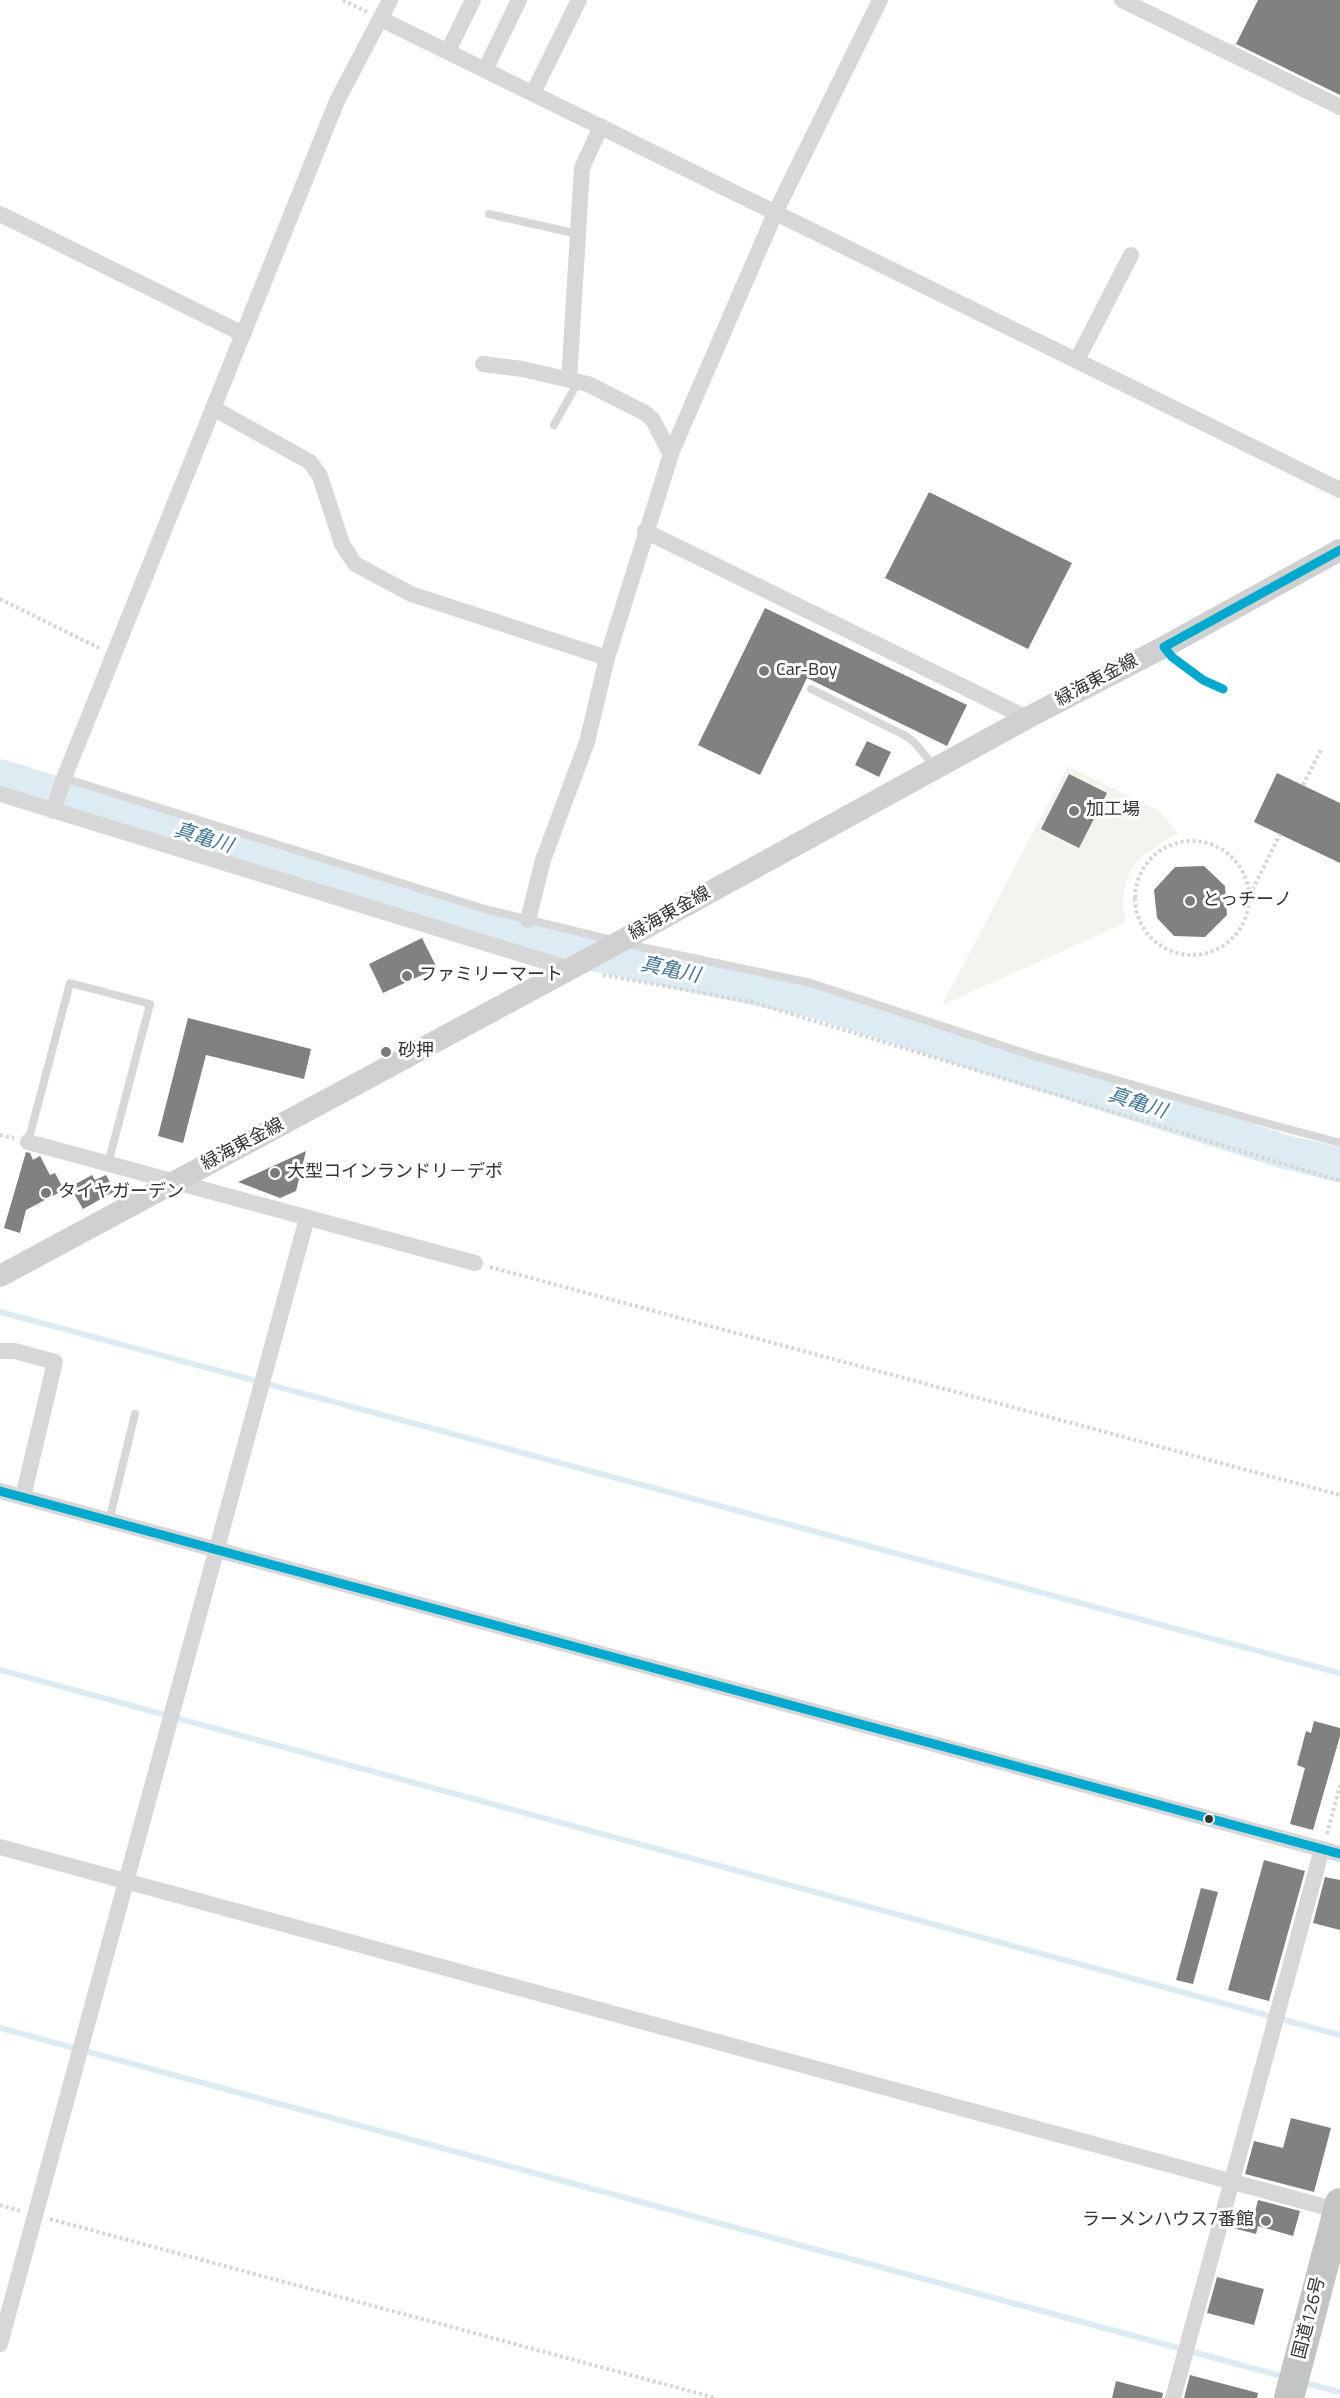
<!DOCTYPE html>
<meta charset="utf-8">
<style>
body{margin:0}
canvas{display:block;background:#fff}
</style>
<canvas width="1340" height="2398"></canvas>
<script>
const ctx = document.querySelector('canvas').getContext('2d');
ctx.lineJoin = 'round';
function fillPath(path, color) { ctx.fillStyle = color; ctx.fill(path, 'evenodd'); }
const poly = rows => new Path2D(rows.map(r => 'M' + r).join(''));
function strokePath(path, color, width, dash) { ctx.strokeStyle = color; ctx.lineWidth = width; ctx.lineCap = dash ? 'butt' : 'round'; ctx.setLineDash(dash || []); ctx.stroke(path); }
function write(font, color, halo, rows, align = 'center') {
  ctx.font = font + ' "Titillium Web","Noto Sans JP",sans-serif'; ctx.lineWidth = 6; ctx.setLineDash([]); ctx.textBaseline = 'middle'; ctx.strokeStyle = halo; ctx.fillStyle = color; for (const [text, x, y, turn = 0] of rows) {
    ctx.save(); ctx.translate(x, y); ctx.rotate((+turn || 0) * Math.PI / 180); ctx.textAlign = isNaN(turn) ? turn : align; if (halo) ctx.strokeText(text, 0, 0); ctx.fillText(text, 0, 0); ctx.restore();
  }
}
fillPath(poly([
 [1068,766,1161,812,1178,834,1167,839,1138,860,1127,878,1123,897,1125,923,942,1005]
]), '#f1f5ed');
strokePath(poly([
 [0,1312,1340,1673],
 [0,1670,1340,2035],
 [0,2028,1285,2377],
 [1300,2382,1340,2392]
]), '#ddebf3', 6);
strokePath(poly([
 [0,776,532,941,815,1001,1285,1152,1340,1165]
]), '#ddebf3', 34);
fillPath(poly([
 [1258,0,1340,0,1340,95,1236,44],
 [929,492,1072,563,1028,649,885,578],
 [765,608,967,705,947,746,807,678,760,775,698,745],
 [867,741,891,752,879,777,855,765],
 [1277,773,1340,803,1340,863,1254,822],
 [1069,774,1107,793,1079,848,1041,829],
 [1204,866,1225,886,1227,915,1205,937,1174,936,1157,918,1154,890,1175,867],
 [422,938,437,968,383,993,369,964],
 [188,1018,311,1049,304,1079,206,1055,183,1143,158,1136],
 [306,1151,296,1191,280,1198,238,1182],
 [26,1152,30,1153,33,1160,40,1156,50,1175,55,1173,64,1190,26,1210,20,1233,4,1228],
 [92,1175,95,1180,106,1175,115,1191,83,1209,70,1187],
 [1314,1721,1340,1728,1340,1736,1313,1830,1290,1824,1305,1768,1297,1765,1306,1731,1311,1733],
 [1264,1860,1305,1871,1269,2001,1228,1990],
 [1325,1877,1340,1880,1340,1930,1313,1923],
 [1201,1888,1218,1892,1193,1984,1176,1980],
 [1291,2118,1331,2128,1314,2192,1245,2174,1254,2141,1283,2148],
 [1258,2200,1300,2211,1293,2236,1258,2226,1256,2234,1233,2228,1238,2211,1254,2216],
 [1217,2277,1264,2289,1254,2325,1207,2313],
 [1190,2375,1258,2393,1257,2398,1184,2398],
 [1116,2381,1163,2393,1162,2398,1112,2398]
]), '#818181');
strokePath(poly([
 [343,0,367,12],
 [0,599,99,648],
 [1303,785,1322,748],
 '1135 898a57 57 0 1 1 114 0a57 57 0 1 1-114 0Z',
 [1250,895,1280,834],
 [603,975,752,1002,1340,1181],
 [0,1135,14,1138],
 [490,1267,1340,1495],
 [1327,1834,1340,1785],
 [0,2205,20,2211],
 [50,2219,716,2398]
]), '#d6d6d6', 4, [3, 3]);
strokePath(poly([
 [489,214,578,234],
 [554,425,578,382],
 [1165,648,1172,657,1203,680,1223,689],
 [811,689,904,735,914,742,935,767],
 [64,778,485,909,612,940],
 [627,944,811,983,1034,1056,1255,1120,1340,1143],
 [28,1142,70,983,150,1004,108,1164],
 [109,1521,135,1414]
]), '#d7d7d7', 8);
strokePath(poly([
 [1122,0,1340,107],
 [381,19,1340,490],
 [448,51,473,0],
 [485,70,519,0],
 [533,93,579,0],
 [0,214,243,334],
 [1077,360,1131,255],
 [483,364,522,369,588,384,645,413,653,420,671,455],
 [569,380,582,168,601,126],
 [213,408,310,462,320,476,342,544,355,564,411,594,607,658],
 [645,531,1027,718],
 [0,794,570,969],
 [53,811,64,778,337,101,390,0],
 [528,920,543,860,587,742,607,658,672,451,776,211,880,0],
 [28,1142,475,1263],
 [0,1351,15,1351,55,1362,23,1497],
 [0,1491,1340,1854],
 [0,1847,1340,2211],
 [0,2344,307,1218],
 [1173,2398,1322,1849]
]), '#d7d7d7', 16);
strokePath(poly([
 [0,1276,570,969,1027,718,1164,647,1340,550]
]), '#d0d0d0', 22);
strokePath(poly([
 [1289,2398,1340,2203]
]), '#c4c4c4', 30);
strokePath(poly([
 [1223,689,1203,680,1172,657,1164,647,1340,550],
 [0,1491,1340,1854]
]), '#00a9ce', 9);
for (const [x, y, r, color] of [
 [764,671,6,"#7a7a7a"],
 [1074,811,6,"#7a7a7a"],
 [1190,901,6,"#7a7a7a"],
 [407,976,6,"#7a7a7a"],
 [386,1052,6,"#7a7a7a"],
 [275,1173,6,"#7a7a7a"],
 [46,1193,6,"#7a7a7a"],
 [1209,1819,5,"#333"],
 [1266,2221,6,"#7a7a7a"]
]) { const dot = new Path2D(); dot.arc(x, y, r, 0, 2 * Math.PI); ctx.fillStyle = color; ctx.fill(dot); strokePath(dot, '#fff', 2); }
write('18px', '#333', '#fff', [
 ["Car-Boy",776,671],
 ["加工場",1086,811],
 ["とっチーノ",1202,901],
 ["ファミリーマート",419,976],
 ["砂押",398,1052],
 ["大型コインランドリ－デポ",287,1173],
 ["タイヤガーデン",58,1193],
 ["ラーメンハウス7番館",1254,2221,"right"]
], 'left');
write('18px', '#333', '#fff', [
 ["緑海東金線",1097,681,-28],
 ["緑海東金線",670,914,-29],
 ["緑海東金線",243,1145,-28],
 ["国道126号",1310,2318,-76]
]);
write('italic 20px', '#3f7597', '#fff', [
 ["真亀川",203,839,17],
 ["真亀川",670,971,12],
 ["真亀川",1137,1104,18]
]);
</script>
